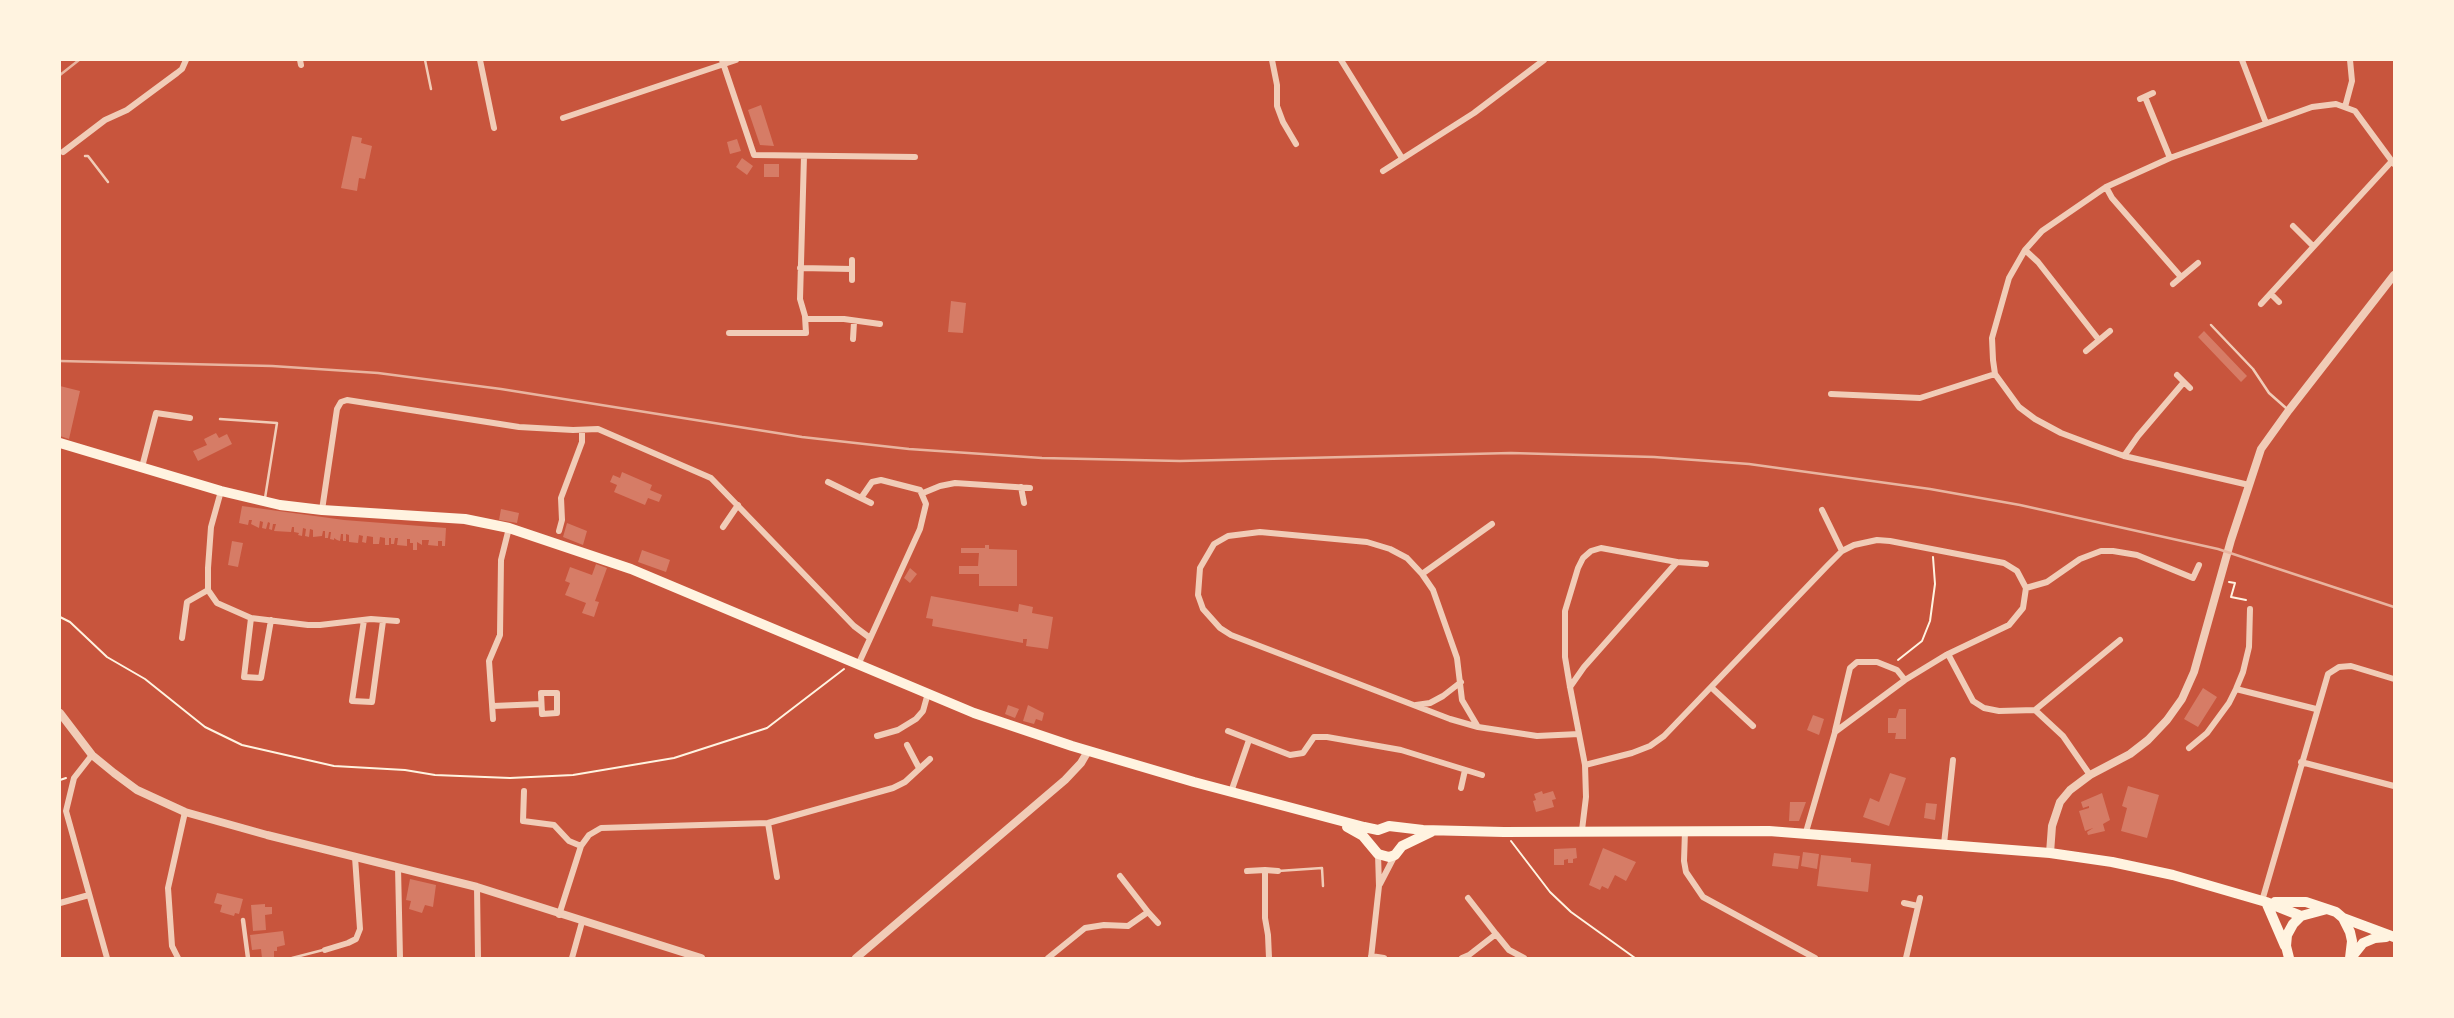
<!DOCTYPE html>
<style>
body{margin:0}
#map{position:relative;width:2454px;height:1018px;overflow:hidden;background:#c8553d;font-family:Figtree,sans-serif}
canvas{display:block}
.frame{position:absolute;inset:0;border:61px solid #fff3e0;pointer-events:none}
</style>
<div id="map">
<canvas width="2454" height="1018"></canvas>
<div class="frame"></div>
</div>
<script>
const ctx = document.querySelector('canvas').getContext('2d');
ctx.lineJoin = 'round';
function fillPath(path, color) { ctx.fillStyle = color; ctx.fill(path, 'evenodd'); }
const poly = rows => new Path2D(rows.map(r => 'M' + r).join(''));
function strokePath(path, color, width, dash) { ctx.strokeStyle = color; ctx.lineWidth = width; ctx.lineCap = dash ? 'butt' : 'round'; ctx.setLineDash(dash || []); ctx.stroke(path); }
fillPath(poly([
 [761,105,774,146,760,145,748,110],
 [352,136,362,138,361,143,372,146,365,179,359,178,357,191,341,188],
 [737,139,741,151,730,154,727,142],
 [742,158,753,166,747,175,736,167],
 [764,164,779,164,779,177,764,177],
 [951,301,966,303,963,333,948,332],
 [2204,331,2247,376,2241,382,2198,337],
 [60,386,80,391,69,439,60,436],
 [216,433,219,438,227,434,232,444,198,461,193,451,207,445,204,439],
 [622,472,652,485,650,490,662,495,659,502,648,498,645,505,614,492,617,485,610,482,613,475,620,478],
 [242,506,344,520,446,528,445,546,442,546,442,541,438,541,438,546,428,545,429,540,422,540,422,545,417,542,417,550,413,550,413,543,410,543,410,539,407,539,407,546,397,545,398,538,395,538,394,544,391,544,391,538,389,538,389,545,385,545,385,538,380,537,379,544,373,544,373,537,367,536,366,543,362,542,363,536,359,535,358,543,349,542,349,535,346,534,346,541,343,541,343,534,341,534,340,541,337,540,334,538,334,540,330,539,331,532,329,532,328,538,325,538,325,531,323,531,322,536,313,537,313,530,310,529,309,537,305,536,306,529,303,528,302,536,298,535,299,533,294,532,294,527,292,527,291,532,274,531,276,524,273,524,272,530,269,529,270,523,268,522,266,529,262,528,263,522,260,521,259,528,251,524,252,520,249,520,248,525,239,523],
 [501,509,519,513,517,523,499,520],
 [567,523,587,531,583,545,563,537],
 [232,541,243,543,238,567,228,565],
 [985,545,989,545,989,549,1017,550,1017,586,979,586,979,574,959,574,959,566,978,566,979,553,961,553,961,548,985,548],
 [642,550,670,560,666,572,638,562],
 [596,564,607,568,595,601,599,602,594,617,582,613,586,603,565,595,570,583,565,581,570,567,592,575],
 [910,568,917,574,910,583,904,578],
 [931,596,1018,612,1019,604,1033,607,1032,613,1053,617,1048,649,1026,646,1027,639,1023,639,1023,643,932,626,933,619,926,618],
 [2203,688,2217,697,2198,727,2184,719],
 [1008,705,1019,709,1015,718,1005,714],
 [1028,705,1044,713,1042,721,1036,719,1034,724,1023,721],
 [1899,709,1906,709,1906,739,1895,739,1896,733,1888,733,1888,718,1896,718],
 [1813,715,1824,719,1819,735,1807,730],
 [1890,773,1906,778,1889,826,1863,817,1870,798,1879,802],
 [2128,786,2159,795,2147,838,2121,831,2127,808,2122,806],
 [1542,791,1543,794,1553,791,1556,799,1552,800,1554,807,1536,812,1533,801,1536,800,1534,794],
 [2102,793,2110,820,2103,824,2105,831,2088,835,2087,832,2093,828,2085,831,2079,811,2089,808,2089,806,2083,808,2081,802],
 [1790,802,1806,802,1799,821,1789,821],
 [1926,803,1937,804,1935,820,1924,818],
 [1576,848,1577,858,1573,859,1573,863,1568,863,1568,859,1564,860,1564,865,1554,865,1554,849],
 [1603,848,1636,862,1626,881,1615,875,1608,889,1602,886,1600,890,1589,885],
 [1803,852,1819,854,1817,869,1801,866],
 [1774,853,1800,856,1798,869,1772,866],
 [1821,855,1851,858,1851,862,1871,864,1868,892,1817,886],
 [410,879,436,885,433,907,425,905,422,913,409,909,411,901,406,900],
 [217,893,243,899,239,914,235,913,234,916,220,912,222,905,214,903],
 [265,904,265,907,272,907,272,914,265,915,266,930,253,931,251,905],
 [283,931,285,945,277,947,277,951,274,951,274,957,262,958,261,949,252,950,250,935]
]), '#d67c66');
strokePath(poly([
 [2229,582,2235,583,2231,597,2246,600],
 [60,617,70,622,107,657,145,679,205,727,242,745,334,766,405,770,435,775,510,778,573,775,674,758,767,728,844,669],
 [1898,660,1922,641,1930,621,1935,584,1933,557],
 [60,780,66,778],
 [1511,841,1550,892,1571,912,1635,958]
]), '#fff3e0', 2);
strokePath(poly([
 [425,60,431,89],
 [85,156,88,156,108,182],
 [2211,325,2253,369,2269,393,2286,408],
 [220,419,277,423,265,498],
 [1278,871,1322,868,1323,886],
 [292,958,323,950]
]), '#f1ccb7', 2.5);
strokePath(poly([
 [243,920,248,958]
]), '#f1ccb7', 4.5);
strokePath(poly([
 [300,60,301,65],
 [480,60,494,128],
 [722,60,754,155,915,157],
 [1272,60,1277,85,1277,106,1283,122,1296,144],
 [1341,60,1402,158],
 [2242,60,2266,123],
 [2145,97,2170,158],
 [2140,99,2153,93],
 [2345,107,2352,81,2350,60],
 [563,118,736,60],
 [63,152,105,120,127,110,177,73,182,69,186,60],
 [1383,171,1474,113,1544,60],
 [2106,187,2112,198,2181,277],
 [2293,226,2313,246],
 [2025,250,2038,262,2099,340],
 [800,268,852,269],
 [852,280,852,260],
 [2173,284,2198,263],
 [2271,294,2279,302],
 [2261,304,2392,161],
 [806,319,844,319,880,324],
 [729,333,806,333,805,316,800,299,804,156],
 [853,339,854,322],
 [2086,351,2110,331],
 [2177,375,2190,388],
 [1831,394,1920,398,1995,374],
 [2124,456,2138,436,2184,382],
 [142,467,156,413,190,418],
 [828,482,871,503],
 [2249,485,2124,456,2093,445,2061,433,2035,419,2019,407,1995,374,1993,360,1992,338,2009,278,2025,250,2042,231,2106,187,2170,158,2312,107,2336,104,2355,111,2394,164],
 [1021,487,1024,503],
 [221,491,211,527,208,568,208,590,217,603,251,618,308,625,320,625,371,619,397,621],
 [923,493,940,486,955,483,1030,488],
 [322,510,337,409,341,402,347,400,519,427,573,430,598,429,711,478,854,626,870,638],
 [1822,510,1842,551],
 [723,527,738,505],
 [559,531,562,520,561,498,582,442,582,430],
 [1677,562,1706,564],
 [1422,574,1492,524],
 [251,618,244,677,261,678,271,620],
 [364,620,352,701,372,702,383,621],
 [182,638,187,602,208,590],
 [1948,654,1973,701,1984,708,1999,711,2035,710,2063,736,2090,775],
 [858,665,920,529,926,504,920,490,881,480,872,482,861,498],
 [1570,687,1584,667,1677,562,1601,548,1591,551,1583,558,1578,568,1565,611,1565,657,1570,687,1585,765,1586,797,1582,830],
 [1712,688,1753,726],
 [2236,689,2316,709],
 [541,693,557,693,557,713,542,714,541,693],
 [1416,705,1430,703,1443,696,1461,682],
 [493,706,541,704],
 [2035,710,2120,640],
 [493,719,489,661,500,635,501,560,509,528],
 [1478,727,1450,719,1231,635,1220,628,1203,609,1198,595,1200,568,1214,544,1228,536,1260,532,1367,542,1390,549,1407,558,1422,574,1433,590,1457,658,1462,700,1478,727,1537,736,1579,734],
 [1228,731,1290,755,1303,753,1314,737,1327,737,1401,750,1482,775],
 [1835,731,1850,668,1857,662,1877,662,1897,670,1905,680],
 [877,736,898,730,916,719,923,711,928,693],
 [907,745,919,768],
 [2189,748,2207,733,2229,703,2236,689,2243,672,2249,647,2250,609],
 [92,755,74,778,66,811,107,958],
 [2301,762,2394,786],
 [1585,765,1632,753,1650,746,1664,736,1828,565,1842,551,1854,545,1877,540,1890,541,2004,563,2017,571,2026,588],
 [1461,788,1465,770],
 [524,791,523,821,554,825,569,841,581,846],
 [1231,792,1249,740],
 [768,823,777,877],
 [1685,831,1684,861,1686,872,1703,897,1815,958],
 [1806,832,1835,732,1905,680,1946,655,2009,625,2023,608,2026,588,2047,582,2080,559,2101,551,2113,551,2137,555,2193,578,2199,565],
 [1944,844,1953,760],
 [398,867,400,958],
 [1247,871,1265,870],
 [1380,884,1394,857],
 [477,887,478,958],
 [2262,901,2328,674,2339,667,2351,666,2394,679],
 [60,903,89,895],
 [1904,903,1918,906],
 [1148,912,1158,923],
 [559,915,581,846,589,835,601,828,768,823,893,788,905,782,930,759],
 [1496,934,1509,950,1524,958],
 [325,950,348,943,356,939,360,929,355,857],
 [1371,956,1384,958],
 [178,958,172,946,168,888,185,812],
 [572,958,582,922],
 [1048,958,1085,928,1104,925,1128,926,1148,912,1120,876],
 [1269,958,1268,935,1265,918,1265,870,1278,871],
 [1371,958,1379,886,1378,854],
 [1462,958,1469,955,1496,934,1468,898],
 [1906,958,1920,898]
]), '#f1ccb7', 6);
strokePath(poly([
 [60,713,92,755,114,773,137,790,185,812,267,835,477,887,701,958],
 [2050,853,2052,826,2060,802,2070,790,2090,775,2130,754,2148,740,2167,720,2182,699,2194,672,2231,540,2261,449,2289,410,2394,275],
 [856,958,1065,780,1081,763,1088,751]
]), '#f1ccb7', 8);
strokePath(poly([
 [60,443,221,491,280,505,322,510,465,519,509,528,631,569,974,713,1072,746,1194,782,1364,827,1378,830,1389,826,1423,830,1504,832,1769,831,2050,853,2112,862,2173,875,2266,902,2301,916],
 [1347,827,1363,836,1378,854,1389,857,1395,855,1402,846,1431,832],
 [2266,902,2285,946],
 [2275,902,2306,902,2336,912,2343,918,2350,932,2352,941,2350,958],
 [2343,918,2394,937],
 [2289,958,2286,946,2287,935,2293,924,2301,916,2327,909],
 [2351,958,2363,943,2375,938,2386,937]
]), '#fff3e0', 10);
strokePath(poly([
 [60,75,79,60],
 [60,361,272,366,378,373,501,389,802,437,909,449,1042,458,1180,461,1511,453,1654,457,1749,464,1930,489,2020,505,2218,549,2394,607]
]), '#e9b49f', 2.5);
</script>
